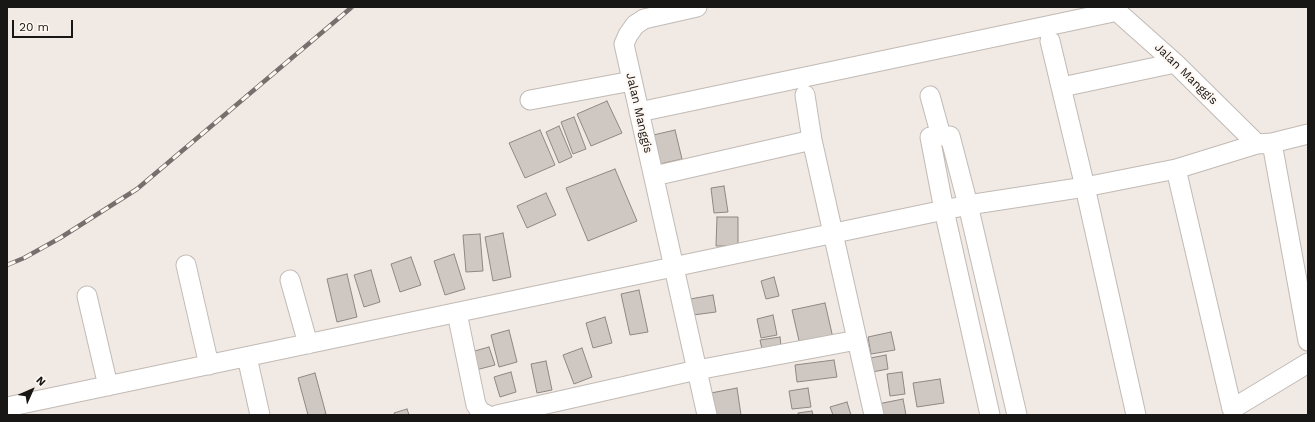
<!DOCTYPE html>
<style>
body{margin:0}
#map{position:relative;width:1315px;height:422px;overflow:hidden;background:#f1e9e4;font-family:"Work Sans",sans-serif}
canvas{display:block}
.frame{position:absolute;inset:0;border:8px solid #191715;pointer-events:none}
.north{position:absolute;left:12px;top:370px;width:40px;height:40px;-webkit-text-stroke:3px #fef7f2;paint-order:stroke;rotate:45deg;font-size:11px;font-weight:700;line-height:16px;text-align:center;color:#191715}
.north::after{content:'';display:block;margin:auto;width:14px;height:18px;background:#191715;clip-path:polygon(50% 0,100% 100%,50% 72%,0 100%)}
.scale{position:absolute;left:12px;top:20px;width:61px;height:18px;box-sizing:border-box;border:2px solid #191715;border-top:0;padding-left:5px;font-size:12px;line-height:14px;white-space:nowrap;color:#191715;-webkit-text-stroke:3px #fef7f2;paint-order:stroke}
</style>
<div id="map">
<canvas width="1315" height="422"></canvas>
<div class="frame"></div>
<div class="north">N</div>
<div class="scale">20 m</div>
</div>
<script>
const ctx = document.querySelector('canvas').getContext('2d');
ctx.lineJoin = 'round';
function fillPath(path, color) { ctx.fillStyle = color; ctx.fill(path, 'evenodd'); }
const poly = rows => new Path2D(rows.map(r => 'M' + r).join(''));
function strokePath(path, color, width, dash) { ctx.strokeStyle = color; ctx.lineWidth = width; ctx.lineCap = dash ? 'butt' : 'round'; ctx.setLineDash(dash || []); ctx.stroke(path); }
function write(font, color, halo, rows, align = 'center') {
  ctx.font = font + ' "Work Sans",sans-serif'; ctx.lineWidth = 4; ctx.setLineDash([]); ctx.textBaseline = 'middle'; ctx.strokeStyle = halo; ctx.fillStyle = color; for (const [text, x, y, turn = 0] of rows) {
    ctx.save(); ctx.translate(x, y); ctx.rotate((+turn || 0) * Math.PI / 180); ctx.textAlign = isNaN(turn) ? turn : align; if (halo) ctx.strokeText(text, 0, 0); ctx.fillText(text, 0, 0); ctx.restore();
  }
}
const building = poly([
 [607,101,622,133,591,146,577,114,607,101],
 [574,117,586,149,573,154,561,122,574,117],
 [559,126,572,157,559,163,546,132,559,126],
 [540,130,555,165,525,178,509,143,540,130],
 [675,130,682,159,656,165,649,136,675,130],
 [615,169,637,221,588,241,566,188,615,169],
 [724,186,728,212,714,213,711,188,724,186],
 [546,193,556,215,527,228,517,206,546,193],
 [717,217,738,217,738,246,716,246,717,217],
 [503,233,511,277,493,281,485,237,503,233],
 [480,234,483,271,466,272,463,235,480,234],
 [454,254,465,289,445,295,434,261,454,254],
 [411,257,421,285,400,292,391,264,411,257],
 [371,270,380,302,364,307,354,275,371,270],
 [347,274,357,317,337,322,327,279,347,274],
 [774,277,779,296,766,299,761,281,774,277],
 [639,290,648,332,630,335,621,294,639,290],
 [713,295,716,312,693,315,690,299,713,295],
 [825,303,833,338,800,345,792,310,825,303],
 [773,315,777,335,761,338,757,319,773,315],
 [605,317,612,343,593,348,586,323,605,317],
 [509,330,517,362,499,367,491,335,509,330],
 [891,332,895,350,871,354,868,337,891,332],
 [780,337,781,346,762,349,760,340,780,337],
 [489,347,495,365,476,370,471,352,489,347],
 [582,348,592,377,574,384,563,355,582,348],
 [886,355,888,369,867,373,865,359,886,355],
 [834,360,837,377,797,382,795,365,834,360],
 [546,361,552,390,537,393,531,364,546,361],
 [511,372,516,392,500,397,494,377,511,372],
 [902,372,905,394,890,396,887,374,902,372],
 [315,373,326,414,320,415,308,415,298,378,315,373],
 [940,379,944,403,917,407,913,383,940,379],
 [737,388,741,415,714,415,711,393,737,388],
 [808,388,811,407,792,409,789,391,808,388],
 [903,399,906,415,880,415,878,404,903,399],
 [847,402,851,415,833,415,830,407,847,402],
 [407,409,409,415,395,415,394,413,407,409],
 [812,411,813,415,798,415,798,413,812,411]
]);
fillPath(building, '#cec7c2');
strokePath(building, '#8e8783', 1);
const street = poly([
 [697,7,644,19,635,25,628,35,624,44,707,415],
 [1112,7,1175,63,1257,144],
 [1050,41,1085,187,1136,415],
 [1062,87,1175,63],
 [805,95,812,140,874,415],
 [930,96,941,136,950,136,968,205,1017,415],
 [530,100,632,81],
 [639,112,1118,11],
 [941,136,930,137,944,210,990,415],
 [1272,143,1308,341],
 [1176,169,1232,409,1308,363],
 [654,176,812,140],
 [186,265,209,365],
 [290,280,308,344],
 [87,296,108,386],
 [457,313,476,405,481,412,487,415],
 [247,357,260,415],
 [7,407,968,205,1085,187,1176,169,1257,144,1272,143,1308,134],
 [497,415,697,370,857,340]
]);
strokePath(street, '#c1bab5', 21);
strokePath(street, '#fff', 19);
const rail = poly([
 [7,265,24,258,60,238,137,189,352,7]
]);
strokePath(rail, '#75706d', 4.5);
strokePath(rail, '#fef7f2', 3, [9]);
write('12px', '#191715', '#fef7f2', [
 ["Jalan Manggis",1186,74,44],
 ["Jalan Manggis",639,113,77]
]);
</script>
